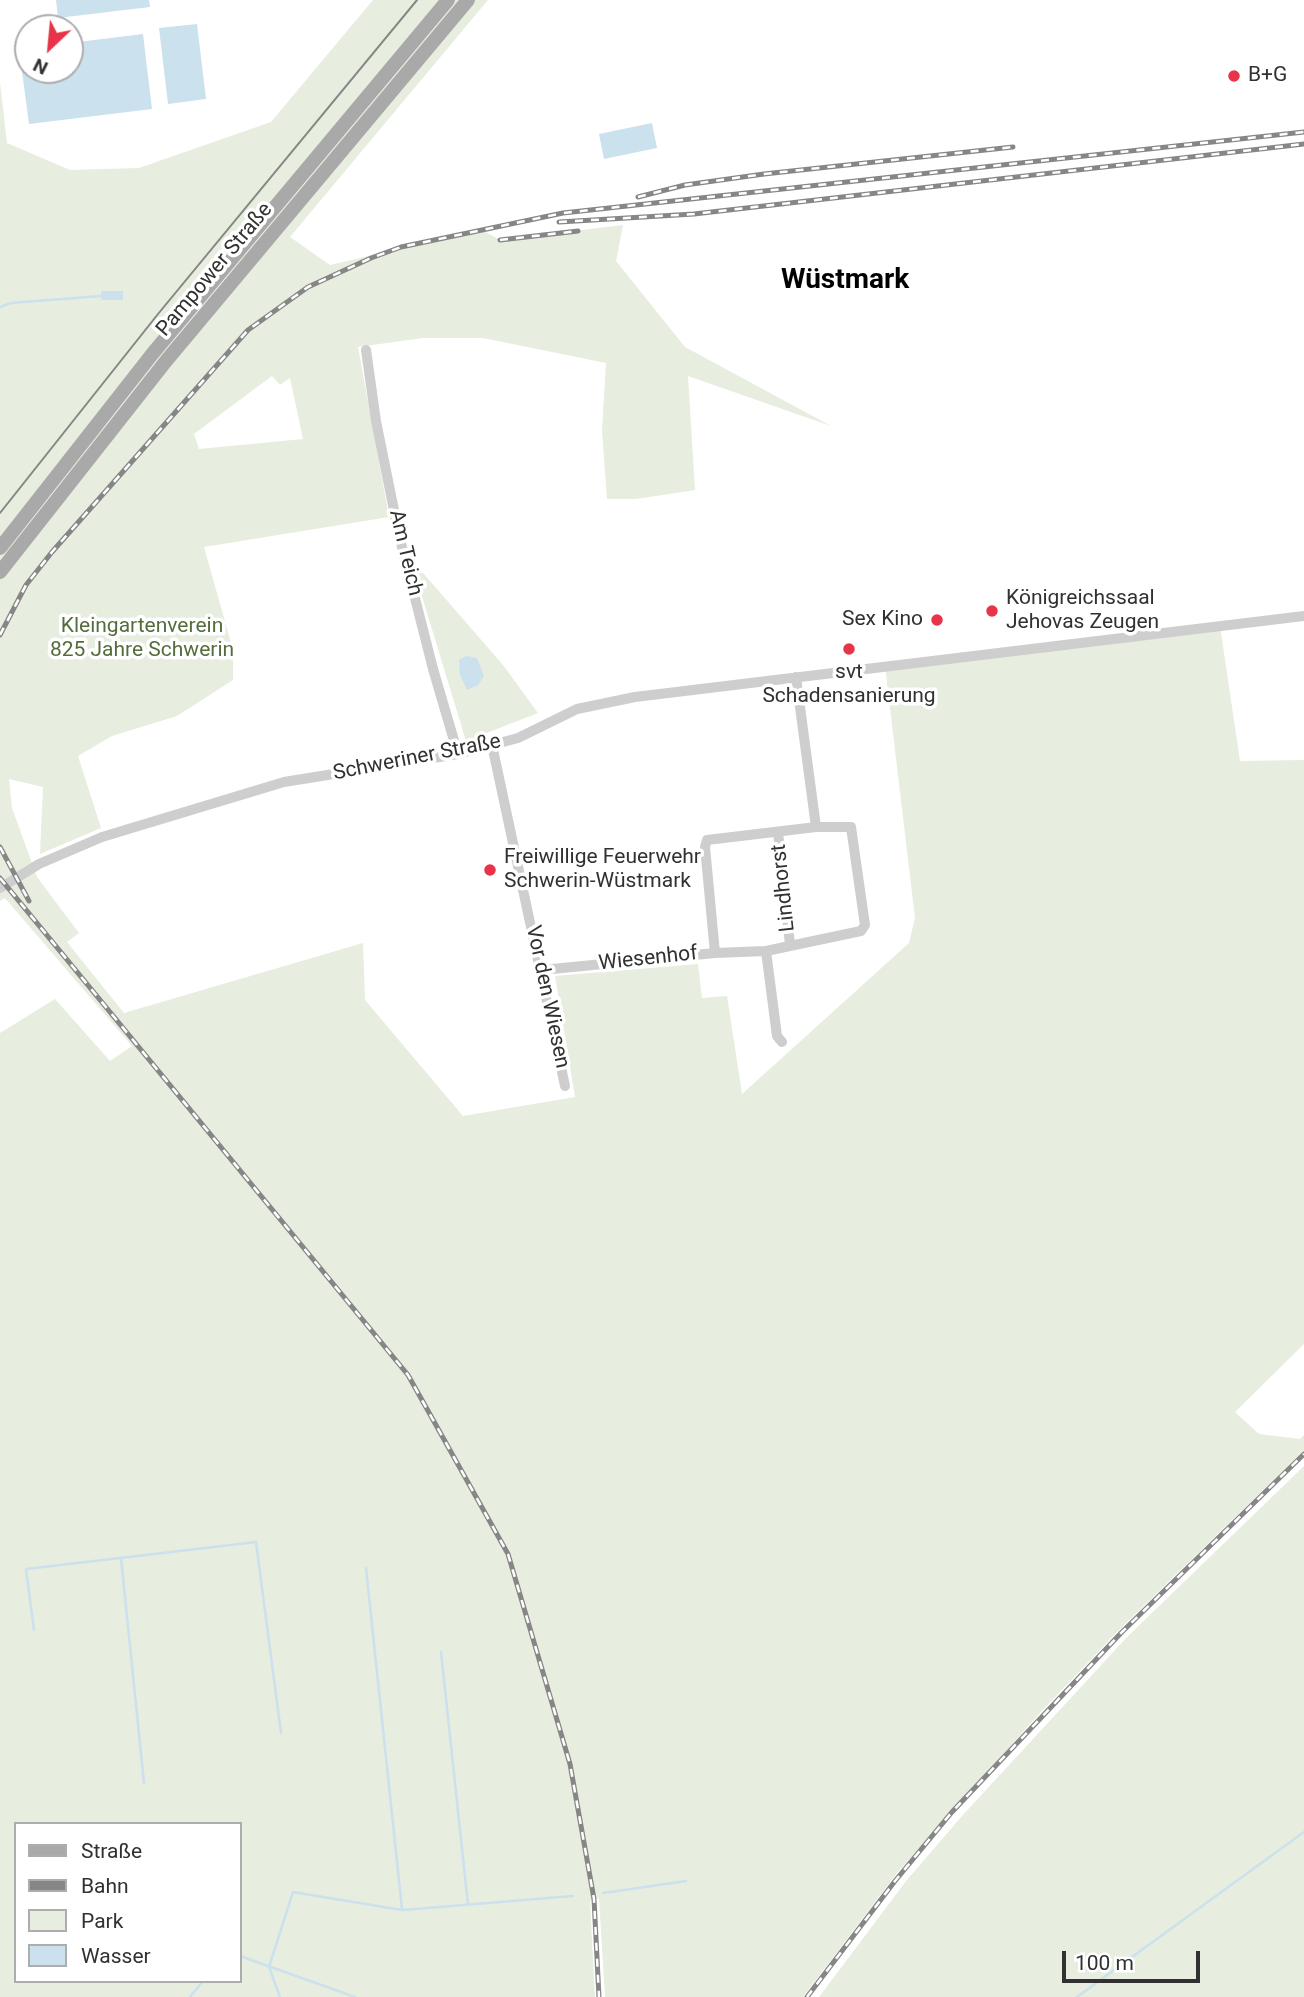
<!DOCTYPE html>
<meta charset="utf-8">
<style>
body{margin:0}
#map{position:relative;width:1304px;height:1997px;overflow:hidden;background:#fff;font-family:Roboto,sans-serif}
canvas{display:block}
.legend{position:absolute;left:14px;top:1822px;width:228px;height:161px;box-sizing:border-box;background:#fff;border:2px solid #adadad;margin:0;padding:9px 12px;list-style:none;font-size:21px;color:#313131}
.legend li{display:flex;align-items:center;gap:14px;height:35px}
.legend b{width:35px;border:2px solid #adadad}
.north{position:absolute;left:14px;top:14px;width:70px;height:70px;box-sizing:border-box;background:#fff;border:2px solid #adadad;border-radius:50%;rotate:206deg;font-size:19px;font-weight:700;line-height:28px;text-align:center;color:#313131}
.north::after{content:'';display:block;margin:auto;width:24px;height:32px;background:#e73448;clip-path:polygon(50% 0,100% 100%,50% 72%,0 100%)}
.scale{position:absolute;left:1062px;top:1951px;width:138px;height:32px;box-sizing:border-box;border:4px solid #313131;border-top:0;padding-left:9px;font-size:21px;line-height:24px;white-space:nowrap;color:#313131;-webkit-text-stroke:5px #fff;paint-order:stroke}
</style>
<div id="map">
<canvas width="1304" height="1997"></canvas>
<ul class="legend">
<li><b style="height:9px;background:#a9a9a9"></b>Straße</li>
<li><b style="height:9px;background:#868686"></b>Bahn</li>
<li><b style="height:19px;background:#e7eddf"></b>Park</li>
<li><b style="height:19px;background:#cbe1ed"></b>Wasser</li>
</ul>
<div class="north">N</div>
<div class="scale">100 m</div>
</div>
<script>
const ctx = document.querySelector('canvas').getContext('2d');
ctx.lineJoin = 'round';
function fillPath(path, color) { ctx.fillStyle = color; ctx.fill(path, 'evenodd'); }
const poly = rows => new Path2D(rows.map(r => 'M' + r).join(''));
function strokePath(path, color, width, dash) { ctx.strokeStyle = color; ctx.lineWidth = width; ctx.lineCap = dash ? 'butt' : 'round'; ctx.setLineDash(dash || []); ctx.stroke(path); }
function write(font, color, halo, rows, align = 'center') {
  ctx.font = font + ' Roboto,sans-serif'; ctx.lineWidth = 7; ctx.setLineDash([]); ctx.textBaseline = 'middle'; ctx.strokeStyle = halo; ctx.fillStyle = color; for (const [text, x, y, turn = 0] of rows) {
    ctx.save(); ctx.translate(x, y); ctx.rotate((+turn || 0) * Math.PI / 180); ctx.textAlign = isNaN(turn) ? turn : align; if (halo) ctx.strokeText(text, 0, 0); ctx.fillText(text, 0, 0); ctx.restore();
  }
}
fillPath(poly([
 [373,0,488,0,290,237,330,265,482,230,500,240,623,225,616,261,685,347,831,426,688,376,695,490,636,499,607,499,602,430,606,363,483,338,423,338,358,347,389,517,204,547,233,650,233,680,177,716,112,736,78,756,101,828,40,854,43,787,9,779,12,808,37,877,79,933,67,942,124,1013,363,943,365,1000,463,1116,575,1097,555,976,698,964,702,998,727,996,742,1094,909,943,915,918,885,666,1220,626,1240,761,1304,760,1304,1344,1235,1412,1259,1434,1300,1439,1304,1435,1304,1450,1120,1629,1039,1714,897,1873,803,1997,605,1997,599,1898,590,1901,595,1997,0,1997,0,1033,55,999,110,1061,132,1046,5,898,0,901,0,82,7,143,70,170,139,168,271,122],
 [272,376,280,385,290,378,303,439,199,449,194,434],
 [16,1824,240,1824,240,1981,16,1981],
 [413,567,424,574,503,665,538,713,466,741],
 [1304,1466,1304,1997,819,1997,906,1881,962,1816,1127,1637]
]), '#e7eddf');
fillPath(poly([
 [56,0,149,0,150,7,58,18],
 [197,24,206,99,168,104,159,28],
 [143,34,152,109,29,124,19,49,28,48,28,70,70,70,70,43],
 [652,123,657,148,604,159,599,134],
 [101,291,123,291,123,300,101,300],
 [466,656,477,658,484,676,478,685,467,690,460,675,459,660]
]), '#cbe1ed');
strokePath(poly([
 [0,307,11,303,101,296],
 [121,1558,144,1783],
 [366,1568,402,1909],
 [34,1630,26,1569,256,1542,281,1733],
 [441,1652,468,1905],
 [603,1893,686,1881],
 [240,1956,355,1997],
 [190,1997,203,1981],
 [280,1997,269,1967,293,1892,402,1910,573,1896],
 [1077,1997,1304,1832]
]), '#cbe1ed', 2.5);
strokePath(poly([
 [366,350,376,421,399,535,433,669,458,754],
 [796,677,816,827],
 [492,745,565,1086],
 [778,832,790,945],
 [0,888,39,864,102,837,284,782,458,754,518,738,577,709,635,697,1304,616],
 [766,951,777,1036,782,1042],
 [542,970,715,953,705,847,707,840,816,827,851,827,865,925,861,931,766,951,715,953]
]), '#cecece', 10);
strokePath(poly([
 [0,548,153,353,448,0],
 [0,572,166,361,468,0]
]), '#a9a9a9', 14);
strokePath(poly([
 [0,513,158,314,417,0]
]), '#868686', 2);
const rail = poly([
 [638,197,685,185,764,174,1013,147],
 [559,222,694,214,1304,144],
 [500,240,578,231],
 [0,635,26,585,52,552,248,330,308,287,371,258,401,247,563,213,1304,132],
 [0,847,29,901],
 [0,878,408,1375,508,1554,570,1764,594,1899,599,1997],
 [807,1997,895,1881,952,1812,1122,1632,1304,1454]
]);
strokePath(rail, '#868686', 5);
strokePath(rail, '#fff', 2.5, [8]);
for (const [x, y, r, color] of [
 [1234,76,7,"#e73448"],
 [992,611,7,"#e73448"],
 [937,620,7,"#e73448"],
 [849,649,7,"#e73448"],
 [490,870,7,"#e73448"]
]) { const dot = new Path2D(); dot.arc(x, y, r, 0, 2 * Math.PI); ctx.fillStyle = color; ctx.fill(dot); strokePath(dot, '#fff', 2.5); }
write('21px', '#313131', '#fff', [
 ["B+G",1248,76],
 ["Königreichssaal",1006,599],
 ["Jehovas Zeugen",1006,623],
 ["Sex Kino",923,620,"right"],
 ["svt",849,673,"center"],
 ["Schadensanierung",849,697,"center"],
 ["Freiwillige Feuerwehr",504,858],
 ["Schwerin-Wüstmark",504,882]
], 'left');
write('21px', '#313131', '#fff', [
 ["Pampower Straße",215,270,-50],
 ["Am Teich",405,553,77],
 ["Schweriner Straße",417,758,-11],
 ["Lindhorst",784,888,-96],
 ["Wiesenhof",648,959,-6],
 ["Vor den Wiesen",547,997,78]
]);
write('21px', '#556d3d', '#fff', [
 ["Kleingartenverein",142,627],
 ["825 Jahre Schwerin",142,651]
]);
write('bold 28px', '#000', '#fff', [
 ["Wüstmark",845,281]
]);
</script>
